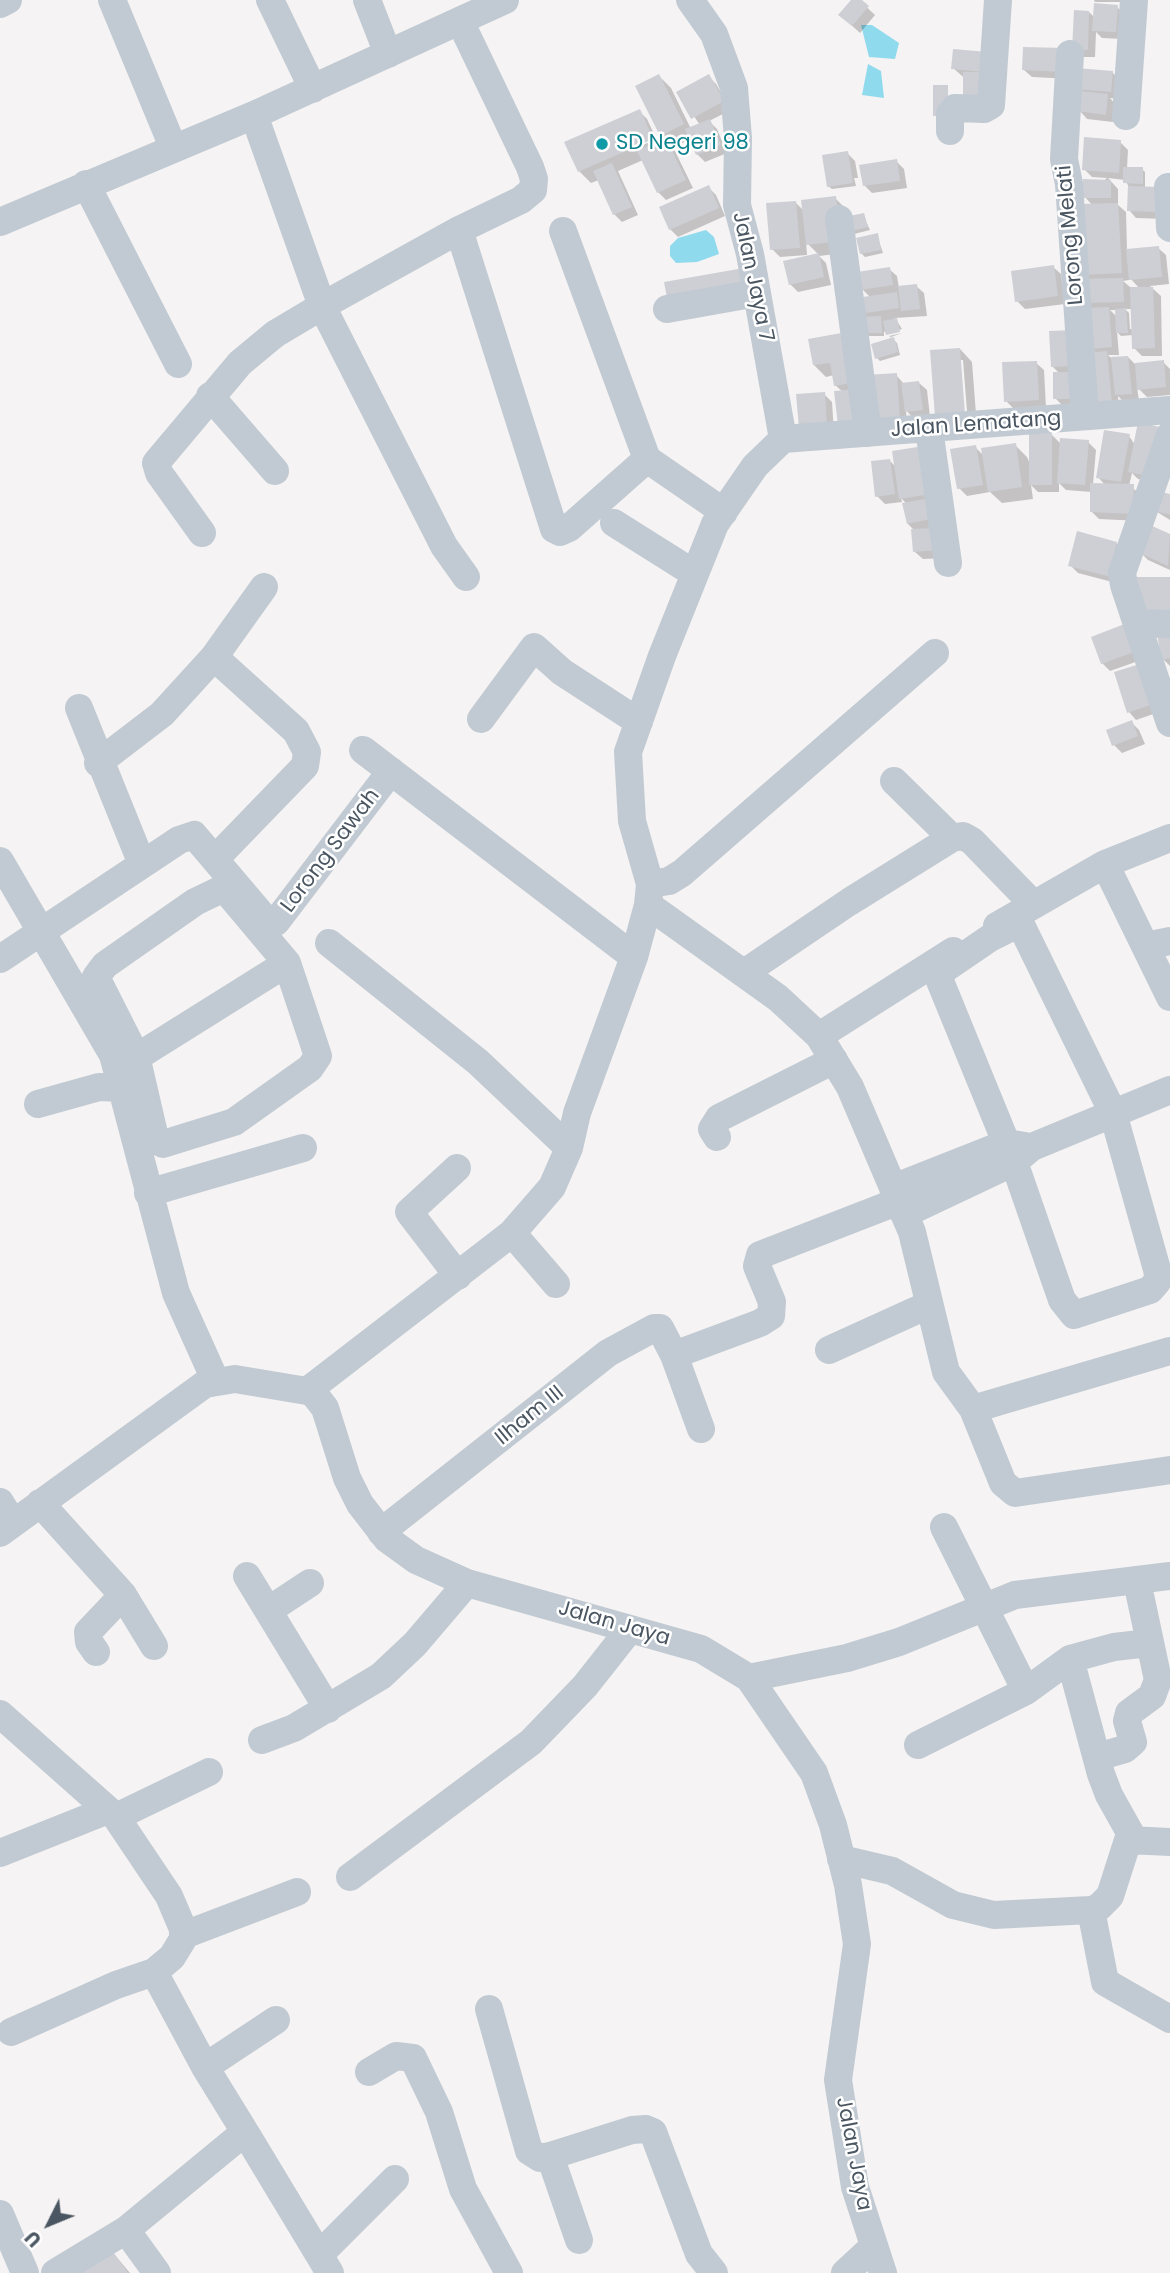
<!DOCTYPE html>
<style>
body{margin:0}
#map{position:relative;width:1170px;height:2273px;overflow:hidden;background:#f5f3f3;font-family:Poppins,sans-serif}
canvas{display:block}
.north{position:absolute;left:14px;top:2189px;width:70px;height:70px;-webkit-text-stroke:5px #fff;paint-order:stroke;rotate:227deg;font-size:19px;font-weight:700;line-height:28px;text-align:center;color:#4a5661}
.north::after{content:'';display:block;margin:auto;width:24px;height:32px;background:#4a5661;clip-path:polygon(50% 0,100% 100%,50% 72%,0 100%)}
</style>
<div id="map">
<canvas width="1170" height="2273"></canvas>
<div class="north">U</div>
</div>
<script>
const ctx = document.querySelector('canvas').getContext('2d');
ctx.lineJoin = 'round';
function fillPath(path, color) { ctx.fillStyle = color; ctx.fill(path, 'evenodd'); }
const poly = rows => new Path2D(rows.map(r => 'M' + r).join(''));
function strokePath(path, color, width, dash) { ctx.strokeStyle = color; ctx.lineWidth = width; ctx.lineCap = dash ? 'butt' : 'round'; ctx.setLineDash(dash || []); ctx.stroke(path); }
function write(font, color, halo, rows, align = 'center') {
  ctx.font = font + ' Poppins,sans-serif'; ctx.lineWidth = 5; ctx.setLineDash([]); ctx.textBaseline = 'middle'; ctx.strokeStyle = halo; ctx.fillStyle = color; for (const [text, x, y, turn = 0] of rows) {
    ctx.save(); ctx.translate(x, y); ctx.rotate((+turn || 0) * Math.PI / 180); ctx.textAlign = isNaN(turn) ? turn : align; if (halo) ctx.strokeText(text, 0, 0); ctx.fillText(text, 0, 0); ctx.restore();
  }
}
fillPath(poly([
 [861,25,872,25,899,43,895,59,869,57],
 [868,64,881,71,884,98,862,95],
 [706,230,714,237,719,254,697,262,676,263,670,256,670,246,678,238]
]), '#90daee');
fillPath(poly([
 [853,0,859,0,875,15,860,33,848,22],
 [1094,0,1121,0,1121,2,1095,2],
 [1117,7,1125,15,1123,39,1102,38,1096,32,1095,57,1082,57,1074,49,1089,12,1095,18],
 [1024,48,1071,79,1032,77,1024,70],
 [987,54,996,106,953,68],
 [1112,72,1120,80,1119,99,1110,98,1115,104,1113,122,1087,119,1080,111,1077,89],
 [659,76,671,88,691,129,700,125,678,93,708,76,716,84,731,110,709,121,717,129,727,153,705,162,697,154,691,139,673,147,693,188,666,200,658,192,643,160,618,171,638,215,622,222,614,214,599,180,591,183,579,171,639,111,647,119,655,136,643,141,643,145,656,139,658,144,666,140,661,135],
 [1120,142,1128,150,1127,168,1142,169,1145,172,1145,188,1166,219,1136,218,1129,210,1129,187,1125,180,1108,178,1118,189,1118,205,1126,212,1127,250,1158,248,1166,255,1169,284,1150,286,1161,296,1162,356,1142,356,1134,348,1133,335,1121,336,1117,332,1119,355,1108,355,1112,359,1128,357,1135,364,1163,362,1170,369,1170,395,1147,397,1137,387,1139,401,1124,402,1118,396,1119,411,1102,412,1097,354,1091,348,1083,274,1093,206,1085,197,1107,178,1092,177,1084,169],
 [1129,277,1140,289,1130,287,1123,281,1129,280],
 [1125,309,1133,309,1133,329,1130,329,1129,313],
 [1110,310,1116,310,1117,317],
 [847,153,855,161,858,178,854,178,856,186,832,189,828,186],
 [896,161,904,169,907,188,872,193,864,185],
 [708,187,716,195,725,216,678,237,670,229],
 [835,198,847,210,848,218,863,215,870,230,850,235,852,252,819,256,826,263,831,285,798,292,790,284,819,255,806,242,807,255,780,257,772,249,795,202,804,211],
 [877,235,883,253,865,257,861,253],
 [1053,267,1061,274,1065,304,1025,309,1017,301],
 [889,269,897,276,899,288,916,286,924,293,927,316,895,318,902,329,887,334,884,331,884,336,865,336,860,313,870,297,862,289],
 [902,333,891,337,897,343,900,355,880,361,877,358,893,339,889,336],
 [1081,339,1086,406,1063,406,1055,398,1060,374,1052,366],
 [810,340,867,394,896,375,904,384,919,383,927,390,930,417,914,419,906,410,907,429,843,392,835,385,834,375,826,377,814,365],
 [960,349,972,362,977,427,949,429],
 [959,360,963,360,968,424,964,424],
 [1036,363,1044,370,1046,408,1014,409,1006,401],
 [824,394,832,402,834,433,808,435],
 [1051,434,1061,444,1088,442,1096,450,1093,484,1105,485,1098,477,1129,436,1161,484,1138,479,1132,473,1129,486,1141,494,1141,521,1099,519,1091,511,1092,492,1066,490,1059,483,1059,492,1038,492,1031,485,1033,499,1002,503,990,492,967,496,959,488,975,447,984,456,1015,445,1027,457,1031,466],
 [936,460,944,558,923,559,915,552,915,531,908,524,907,504,901,498,902,502,885,504,877,496,890,461,896,467],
 [1170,496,1170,520,1154,510],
 [1151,527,1170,536,1170,570,1148,560,1140,552],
 [1116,543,1124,551,1116,583,1078,573,1070,565],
 [1127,625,1144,659,1110,671,1102,663],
 [1170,633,1170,666,1163,659],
 [1116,674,1162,711,1136,720,1129,712],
 [1131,722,1139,730,1145,744,1122,753,1114,745,1108,731],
 [109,2248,130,2273,75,2273]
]), '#0003');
fillPath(poly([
 [851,0,862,0,869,6,852,26,838,15],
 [1094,3,1118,5,1116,32,1092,31],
 [1074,10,1089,11,1088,50,1072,50],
 [1023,47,1064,48,1064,72,1022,70],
 [953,49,988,52,986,72,951,69],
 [1076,68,1113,71,1111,92,1075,89],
 [963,72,989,72,989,99,963,99],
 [659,74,684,124,660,136,635,86],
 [709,74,724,101,691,119,676,92],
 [933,85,948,85,948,116,933,116],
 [1080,91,1108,94,1106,115,1078,111],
 [640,109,653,139,578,172,564,142],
 [710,119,721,145,696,155,685,129],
 [1084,137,1121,140,1119,173,1082,170],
 [666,138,686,180,657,193,637,151],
 [848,151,853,183,827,187,822,155],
 [897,159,900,181,863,186,859,165],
 [612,163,632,207,613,215,593,171],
 [1123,167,1143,167,1143,184,1123,183],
 [1083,179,1111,180,1111,198,1083,198],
 [709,185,719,208,669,230,659,207],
 [1128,186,1160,187,1159,212,1127,211],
 [836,196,841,241,806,245,801,200],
 [796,201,800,248,770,250,766,203],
 [1118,203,1122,273,1081,275,1078,204],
 [864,213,868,227,844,233,840,218],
 [878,233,881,250,860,254,856,238],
 [1159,246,1162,277,1129,280,1126,249],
 [819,253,824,277,789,285,783,261],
 [1054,265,1058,296,1015,302,1011,271],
 [890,267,893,285,860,290,857,272],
 [744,268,747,290,668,303,664,282],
 [1123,278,1124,302,1084,303,1083,279],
 [917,284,920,309,901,311,898,286],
 [1130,287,1153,287,1155,348,1132,349],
 [897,292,899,308,859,314,856,298],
 [1109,307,1112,347,1089,349,1086,308],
 [1126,308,1128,333,1116,333,1115,309],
 [881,316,882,333,859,333,859,317],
 [897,318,900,332,886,335,883,321],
 [1074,330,1075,366,1051,367,1049,331],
 [847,332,856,382,834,386,830,363,813,365,808,339],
 [894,337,898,352,875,359,871,344],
 [960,348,965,415,935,417,930,350],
 [1107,351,1112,403,1092,405,1087,353],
 [1128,356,1132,394,1115,395,1111,357],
 [1164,360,1166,387,1137,390,1135,363],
 [1037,361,1039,400,1004,402,1002,362],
 [1053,372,1079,372,1079,399,1053,399],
 [897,373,900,422,870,424,867,375],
 [919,381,923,410,905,412,901,383],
 [860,389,863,422,838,425,834,391],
 [825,392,827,426,799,428,796,394],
 [1138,422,1164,428,1154,477,1128,472],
 [1104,430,1130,434,1121,482,1096,478],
 [1029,432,1052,432,1052,485,1029,485],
 [1060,438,1089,440,1085,485,1057,483],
 [1016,443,1022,487,988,492,981,448],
 [976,445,983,485,957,489,950,449],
 [924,446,931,494,899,499,892,451],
 [890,459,895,494,875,497,871,461],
 [1090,483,1134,484,1133,514,1090,512],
 [1157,491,1170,494,1170,515,1152,510],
 [931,498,935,518,907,524,902,503],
 [1150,525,1170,534,1168,566,1138,552],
 [935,528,937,550,913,552,911,529],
 [1077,531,1117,542,1108,576,1068,566],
 [1131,577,1170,577,1170,614,1144,614],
 [1127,623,1137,651,1101,664,1091,637],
 [1170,631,1170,658,1161,660,1157,633],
 [1143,663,1156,703,1127,713,1114,672],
 [1132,720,1138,736,1112,746,1106,730],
 [109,2246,128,2273,70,2273]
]), '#cdcfd5');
strokePath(poly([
 [112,0,173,147],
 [270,0,313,89],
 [367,0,388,54],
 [690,0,714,34,734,88,738,138,737,205,750,254,783,439],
 [0,4,8,0],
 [1070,54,1064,159,1069,184,1085,416],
 [254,115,322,306,444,546,466,577],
 [1126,116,1134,0],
 [950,131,950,114,955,108,984,109,991,105,998,0],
 [86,184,178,364],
 [1168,187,1170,228],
 [839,219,868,433],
 [0,222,254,115,505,0],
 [459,230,554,529,560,532,569,528,647,459],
 [563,231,647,459,724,512],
 [667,309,757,293],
 [210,396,275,471],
 [929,429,948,563],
 [1170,435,1122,573,1124,585,1170,723],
 [783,439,1170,410],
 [614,523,695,574],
 [202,533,159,473,156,463,240,363,275,334,322,306,459,230,521,200,533,190,534,179,530,167,460,21],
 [1137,623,1170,624],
 [214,657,296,731,307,752,305,766,216,858],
 [79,708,142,864],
 [481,719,534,647,562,672,639,722],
 [363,750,634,957],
 [98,763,162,714,214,657,264,587],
 [894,781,952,838],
 [0,861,113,1055,176,1293,216,1382],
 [1105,864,1170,997],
 [650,884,669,881,682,873,935,653],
 [224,888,287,963,318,1056,310,1068,234,1122,163,1144,155,1138,136,1056,96,977,105,965,195,902,224,888],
 [648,905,778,998,819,1036,850,1087,912,1232,946,1372,973,1409,1170,1351],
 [1016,925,1021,925,1113,1113,1158,1273,1157,1282,1150,1290,1074,1315,1062,1300,1014,1162,940,981,940,974,946,968,990,938,1016,925],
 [997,926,1105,864,1170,838],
 [329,943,478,1062,569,1148],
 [1145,946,1170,941],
 [0,959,179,840,194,835,261,914,272,923,276,922,391,771],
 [744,973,849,902,952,838,963,836,972,841,1034,905],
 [819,1036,953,951],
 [121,1067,287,963],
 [38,1104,99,1087,121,1088],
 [717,1137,712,1129,719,1118,834,1060],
 [457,1168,409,1212,458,1276],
 [893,1188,1007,1143,1025,1146],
 [148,1193,303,1148],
 [904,1214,1014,1162,1032,1147,1170,1090],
 [512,1233,556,1284],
 [829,1350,928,1305],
 [674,1355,760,1323,771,1316,772,1302,757,1266,760,1255,899,1201],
 [307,1391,512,1233,552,1187,569,1148,577,1113,634,957,648,905,650,884,632,821,628,752,662,656,715,524,755,466,783,439],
 [973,1409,1003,1483,1015,1493,1170,1470],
 [0,1502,13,1523],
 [40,1503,123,1595,88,1632,89,1642,96,1652],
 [381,1532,608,1353,654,1328,660,1328,674,1355,701,1429],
 [0,1533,205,1384,235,1379,307,1391,314,1394,325,1408,347,1478,360,1504,387,1539,416,1560,467,1583,701,1649,749,1678,814,1773,833,1825,848,1885,857,1944,838,2080,855,2187,883,2273],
 [247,1576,328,1709],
 [123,1595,154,1646],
 [269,1610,310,1583],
 [1070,1659,1101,1774,1109,1795,1133,1838],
 [749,1678,847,1658,899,1642,1015,1595,1170,1576],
 [1026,1691,1070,1659,1114,1647,1149,1643],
 [0,1714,116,1817,169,1896,183,1929,183,1939,172,1957,154,1972,205,2067,245,2132,126,2230,55,2273],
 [262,1740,294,1728,381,1676,415,1644,467,1583],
 [918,1745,1026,1691,944,1527],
 [1097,1757,1125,1749,1133,1742,1127,1721,1129,1713,1152,1696,1158,1680,1137,1581],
 [116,1817,209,1772],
 [0,1853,108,1810],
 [841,1859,892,1871,953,1905,994,1915,1091,1910,1099,1907,1110,1896,1128,1840,1170,1842],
 [350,1877,531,1742,585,1686,630,1629],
 [1091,1910,1105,1982,1170,2019],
 [184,1935,297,1892],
 [489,2009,529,2151,540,2158,550,2156,632,2130,646,2129,653,2132,699,2254,714,2273],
 [11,2032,116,1985,154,1972],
 [205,2067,276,2020],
 [369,2072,396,2056,413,2058,439,2112,463,2189,509,2273],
 [245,2132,330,2273],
 [550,2156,579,2240],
 [0,2214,25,2273],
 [126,2230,157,2273],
 [320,2254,395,2179],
 [845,2273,874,2246]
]), '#c1cad2', 28);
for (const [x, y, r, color] of [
 [602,144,7,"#0f9aa8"]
]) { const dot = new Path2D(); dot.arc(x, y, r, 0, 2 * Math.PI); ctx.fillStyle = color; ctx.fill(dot); strokePath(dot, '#fff', 2.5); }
write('21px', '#0d838f', '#fff', [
 ["SD Negeri 98",616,144]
], 'left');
write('21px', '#4a5661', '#fff', [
 ["Lorong Melati",1071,235,-95],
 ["Jalan Jaya 7",752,277,78],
 ["Jalan Lematang",976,425,-4],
 ["Lorong Sawah",331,851,-53],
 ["Ilham III",530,1416,-39],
 ["Jalan Jaya",614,1624,16],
 ["Jalan Jaya",853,2154,79]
]);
</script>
